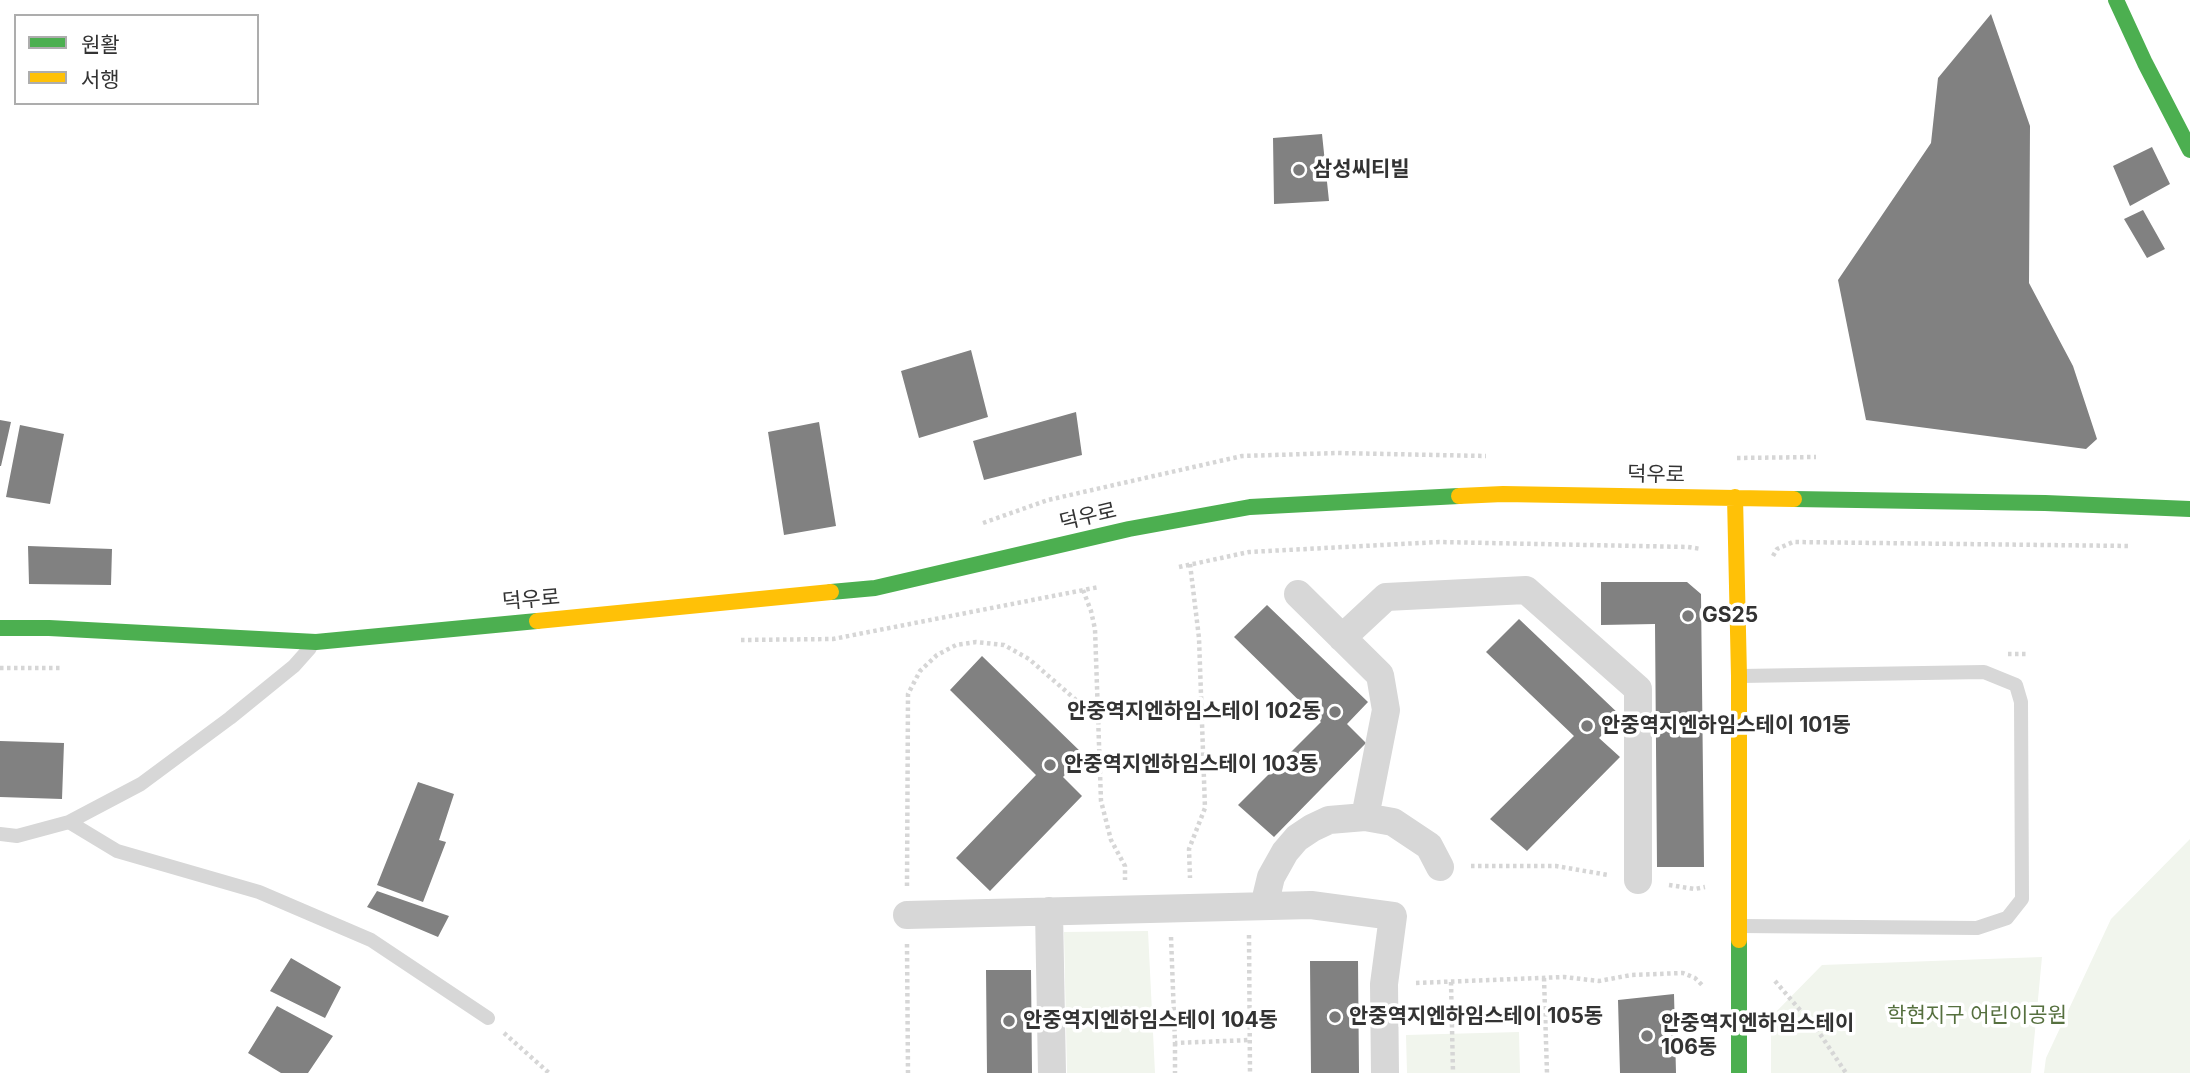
<!DOCTYPE html>
<meta charset="utf-8">
<style>
body{margin:0}
#map{position:relative;width:2190px;height:1073px;overflow:hidden;background:#fff;font-family:Inter,"Noto Sans KR",sans-serif}
canvas{display:block}
.legend{position:absolute;left:14px;top:14px;width:245px;height:91px;box-sizing:border-box;background:#fff;border:2px solid #adadad;margin:0;padding:9px 12px;list-style:none;font-size:21px;color:#333}
.legend li{display:flex;align-items:center;gap:14px;height:35px}
.legend b{width:35px;border:2px solid #adadad}
</style>
<div id="map">
<canvas width="2190" height="1073"></canvas>
<ul class="legend">
<li><b style="height:9px;background:#4caf50"></b>원활</li>
<li><b style="height:9px;background:#ffc107"></b>서행</li>
</ul>
</div>
<script>
const ctx = document.querySelector('canvas').getContext('2d');
ctx.lineJoin = 'round';
function fillPath(path, color) { ctx.fillStyle = color; ctx.fill(path, 'evenodd'); }
const poly = rows => new Path2D(rows.map(r => 'M' + r).join(''));
function strokePath(path, color, width, dash) { ctx.strokeStyle = color; ctx.lineWidth = width; ctx.lineCap = dash ? 'butt' : 'round'; ctx.setLineDash(dash || []); ctx.stroke(path); }
function write(font, color, halo, rows, align = 'center') {
  ctx.font = font + ' Inter,"Noto Sans KR",sans-serif'; ctx.lineWidth = 7; ctx.setLineDash([]); ctx.textBaseline = 'middle'; ctx.strokeStyle = halo; ctx.fillStyle = color; for (const [text, x, y, turn = 0] of rows) {
    ctx.save(); ctx.translate(x, y); ctx.rotate((+turn || 0) * Math.PI / 180); ctx.textAlign = isNaN(turn) ? turn : align; if (halo) ctx.strokeText(text, 0, 0); ctx.fillText(text, 0, 0); ctx.restore();
  }
}
fillPath(poly([
 [2190,839,2190,1073,2044,1073,2046,1058,2111,919],
 [1148,931,1155,1073,1067,1073,1064,932],
 [2042,957,2031,1073,1771,1073,1771,1017,1822,965],
 [1519,1032,1520,1073,1407,1073,1406,1035]
]), '#f1f5ed');
fillPath(poly([
 [1991,14,2030,126,2029,283,2073,366,2097,439,2086,449,1866,420,1838,280,1931,143,1938,78],
 [1322,134,1329,201,1274,204,1273,138],
 [2152,147,2170,184,2130,206,2113,166],
 [2143,210,2165,249,2147,258,2124,219],
 [971,350,988,417,919,438,901,371],
 [1076,412,1082,455,984,480,973,441],
 [0,420,11,422,1,466,0,466],
 [819,422,836,526,784,535,768,432],
 [20,425,64,434,50,504,6,497],
 [28,546,112,549,111,585,29,584],
 [1601,582,1687,582,1701,594,1704,867,1657,867,1655,624,1601,625],
 [1267,605,1368,702,1347,724,1366,743,1274,837,1238,805,1321,722,1234,637],
 [1519,619,1621,716,1599,738,1620,757,1527,851,1490,819,1574,736,1486,652],
 [982,656,1084,755,1063,777,1082,796,990,891,956,858,1036,775,950,690],
 [0,741,64,743,62,799,0,797],
 [418,782,454,794,439,840,446,842,423,902,377,885],
 [377,891,449,916,438,937,367,907],
 [291,958,341,987,325,1018,270,991],
 [1310,961,1358,961,1359,1073,1311,1073],
 [986,970,1031,970,1032,1073,987,1073],
 [1674,994,1676,1073,1620,1073,1618,1000],
 [277,1006,333,1036,308,1073,281,1073,248,1053]
]), '#818181');
strokePath(poly([
 [1737,458,1816,457],
 [983,523,1048,500,1242,456,1338,453,1486,456],
 [1773,556,1777,549,1793,542,2130,546],
 [1190,564,1199,638,1205,808,1189,849,1190,878],
 [1179,567,1249,552,1439,542,1688,547,1701,549],
 [1083,590,1091,611,1095,629,1101,801,1111,840,1125,866,1125,880],
 [741,640,833,639,1099,587],
 [2008,654,2029,654],
 [0,668,62,668],
 [1471,866,1556,866,1608,875],
 [1669,885,1695,889,1705,887],
 [907,886,908,694,920,671,937,655,956,645,976,642,1004,645,1029,659,1099,720],
 [1249,935,1250,1073],
 [1171,937,1175,1043,1250,1040],
 [907,944,908,1073],
 [1544,978,1547,1073],
 [1775,981,1818,1031,1846,1073],
 [1451,982,1453,1073],
 [1416,983,1564,977,1599,981,1631,975,1683,973,1695,978,1703,986],
 [504,1033,549,1073],
 [1175,1043,1175,1073]
]), '#d6d6d6', 4.5, [3.5, 3.5]);
strokePath(poly([
 [69,822,117,851,259,892,371,940,488,1018],
 [0,834,17,836,69,822,141,784,230,718,294,666,310,648],
 [1740,926,1977,928,2007,918,2022,899,2021,702,2016,685,1984,672,1741,676]
]), '#d7d7d7', 14);
strokePath(poly([
 [1298,594,1380,675,1386,710,1365,817],
 [1342,638,1386,597,1526,590,1638,689,1638,880],
 [1264,906,1271,877,1285,852,1297,838,1312,828,1329,820,1365,817,1393,822,1429,846,1440,867],
 [1049,911,1052,1073],
 [907,915,1311,905,1393,916,1384,984,1385,1073]
]), '#d7d7d7', 28);
strokePath(poly([
 [2116,0,2145,63,2190,150],
 [1794,499,2045,503,2190,509],
 [831,592,875,588,1129,529,1250,507,1459,496],
 [0,628,49,628,316,642,537,621],
 [1739,940,1739,1073]
]), '#4caf50', 16);
strokePath(poly([
 [1459,496,1503,494,1794,499],
 [1735,497,1739,676,1739,940],
 [537,621,831,592]
]), '#ffc107', 16);
for (const [x, y, r, color] of [
 [1299,170,7,"#7a7a7a"],
 [1688,616,7,"#7a7a7a"],
 [1335,712,7,"#7a7a7a"],
 [1587,726,7,"#7a7a7a"],
 [1050,765,7,"#7a7a7a"],
 [1335,1017,7,"#7a7a7a"],
 [1009,1021,7,"#7a7a7a"],
 [1647,1036,7,"#7a7a7a"]
]) { const dot = new Path2D(); dot.arc(x, y, r, 0, 2 * Math.PI); ctx.fillStyle = color; ctx.fill(dot); strokePath(dot, '#fff', 2.5); }
write('bold 21px', '#333', '#fff', [
 ["삼성씨티빌",1313,170],
 ["GS25",1702,616],
 ["안중역지엔하임스테이 102동",1321,712,"right"],
 ["안중역지엔하임스테이 101동",1601,726],
 ["안중역지엔하임스테이 103동",1064,765],
 ["안중역지엔하임스테이 105동",1349,1017],
 ["안중역지엔하임스테이 104동",1023,1021],
 ["안중역지엔하임스테이",1661,1024],
 ["106동",1661,1048]
], 'left');
write('21px', '#333', '#fff', [
 ["덕우로",1656,475,1],
 ["덕우로",1088,517,-13],
 ["덕우로",531,600,-5]
]);
write('21px', '#56703f', '#fff', [
 ["학현지구 어린이공원",1977,1016]
]);
</script>
